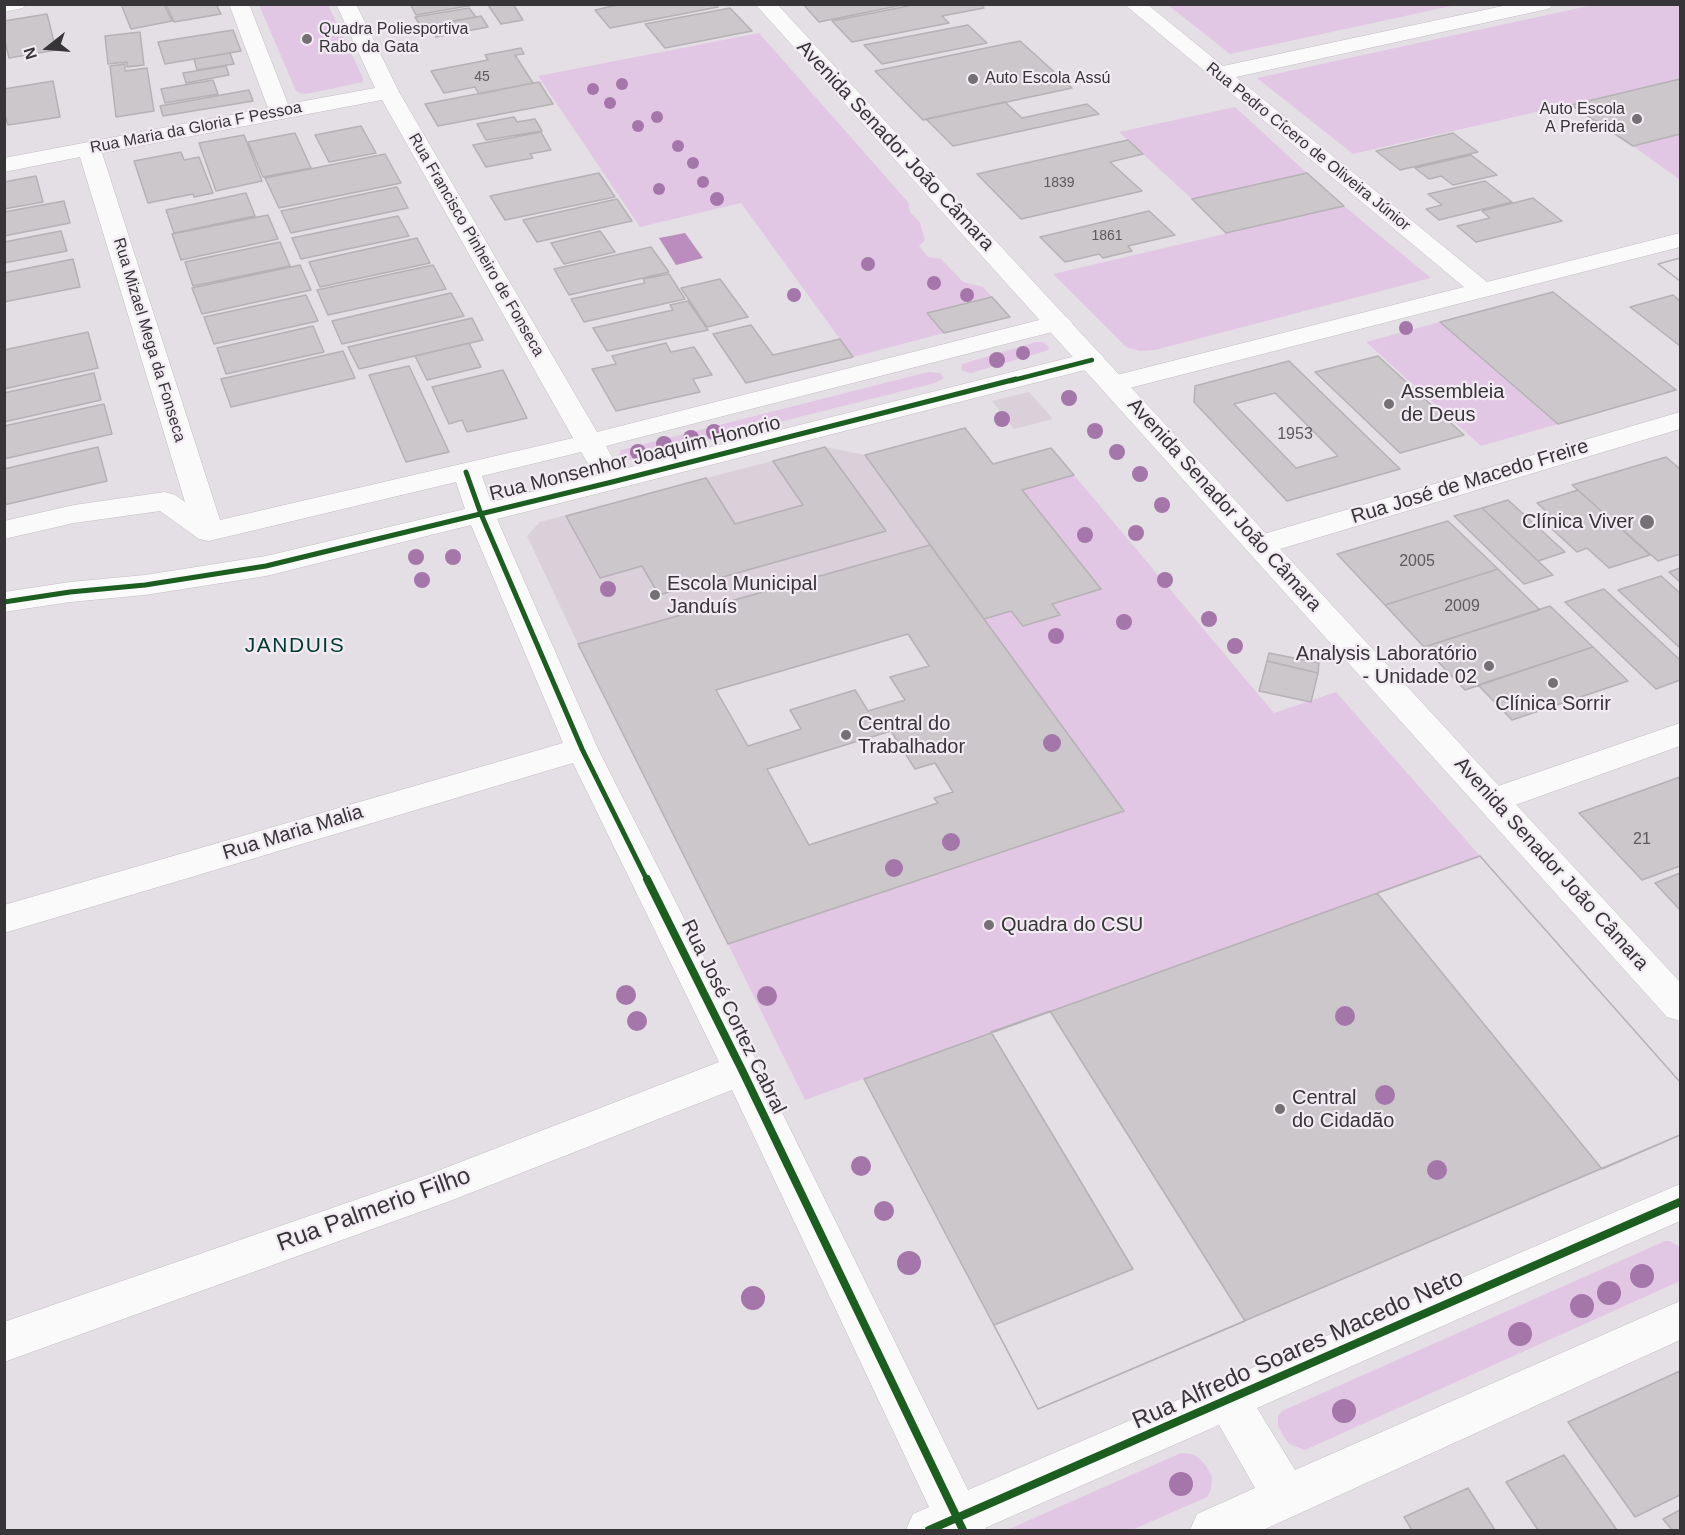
<!DOCTYPE html>
<meta charset="utf-8">
<style>
body{margin:0}
#map{position:relative;width:1685px;height:1535px;overflow:hidden;background:#e4dfe4;font-family:Arial,sans-serif}
canvas{display:block}
.frame{position:absolute;inset:0;border:6px solid #373538;pointer-events:none}
.north{position:absolute;left:18px;top:18px;width:60px;height:60px;-webkit-text-stroke:4px #f2ebf3;paint-order:stroke;rotate:253deg;font-size:16px;font-weight:700;line-height:24px;text-align:center;color:#373538}
.north::after{content:'';display:block;margin:auto;width:21px;height:27px;background:#373538;clip-path:polygon(50% 0,100% 100%,50% 72%,0 100%)}
</style>
<div id="map">
<canvas width="1685" height="1535"></canvas>
<div class="frame"></div>
<div class="north">N</div>
</div>
<script>
const ctx = document.querySelector('canvas').getContext('2d');
ctx.lineJoin = 'round';
function fillPath(path, color) { ctx.fillStyle = color; ctx.fill(path, 'evenodd'); }
const poly = rows => new Path2D(rows.map(r => 'M' + r).join(''));
function strokePath(path, color, width, dash) { ctx.strokeStyle = color; ctx.lineWidth = width; ctx.lineCap = dash ? 'butt' : 'round'; ctx.setLineDash(dash || []); ctx.stroke(path); }
function write(font, color, halo, rows, align = 'center') {
  ctx.font = font + ' Arial,sans-serif'; ctx.lineWidth = 4.5; ctx.setLineDash([]); ctx.textBaseline = 'middle'; ctx.strokeStyle = halo; ctx.fillStyle = color; for (const [text, x, y, turn = 0] of rows) {
    ctx.save(); ctx.translate(x, y); ctx.rotate((+turn || 0) * Math.PI / 180); ctx.textAlign = isNaN(turn) ? turn : align; if (halo) ctx.strokeText(text, 0, 0); ctx.fillText(text, 0, 0); ctx.restore();
  }
}
fillPath(poly([
 [1029,392,1053,419,1014,429,992,401],
 [825,447,865,455,930,545,578,644,527,536,540,522]
]), '#d9d0d9');
fillPath(poly([
 [259,5,328,5,363,78,363,82,311,93,302,94,296,91],
 [1168,5,1456,5,1230,54],
 [1593,5,1680,5,1680,79,1353,154,1257,78],
 [759,33,908,202,910,212,920,223,925,240,919,246,928,257,941,259,963,282,983,287,992,297,927,313,944,333,853,357,741,203,640,227,538,76],
 [1235,107,1307,173,1192,199,1119,132],
 [1680,134,1680,180,1633,146],
 [1344,206,1431,278,1155,350,1140,351,1126,347,1053,274],
 [1440,322,1558,424,1481,446,1366,342],
 [1036,342,1043,342,1048,346,1049,350,971,373,961,370,962,364],
 [928,372,940,373,944,378,935,383,628,460,619,455,621,450],
 [1074,475,1274,713,1336,692,1480,856,805,1100,728,944,1124,811,984,619,1011,611,1023,626,1060,615,1052,604,1101,589,1022,490],
 [1665,1241,1670,1241,1680,1247,1680,1281,1305,1450,1289,1444,1283,1435,1278,1426,1278,1416,1282,1411],
 [1181,1453,1191,1454,1198,1457,1206,1466,1212,1477,1211,1490,1207,1497,1132,1530,1007,1530]
]), '#e2c7e4');
fillPath(poly([
 [685,233,703,258,676,265,659,238]
]), '#bb8cbe');
const building = poly([
 [121,4,164,4,172,21,131,29,121,4],
 [166,4,216,4,221,14,174,22,166,4],
 [410,4,479,4,416,15,410,4],
 [513,4,523,20,501,24,488,5,513,4],
 [622,4,716,4,718,7,610,28,595,10,622,4],
 [803,4,907,4,819,22,803,4],
 [918,4,980,4,984,8,942,16,949,23,852,42,832,21,918,4],
 [469,8,476,17,421,27,415,17,469,8],
 [730,8,752,31,665,48,645,24,730,8],
 [47,14,56,50,9,58,4,37,4,21,47,14],
 [481,16,488,27,436,37,429,26,481,16],
 [968,25,987,43,882,64,864,45,968,25],
 [233,30,241,51,165,64,158,42,233,30],
 [140,32,144,65,127,67,127,62,108,64,105,36,140,32],
 [1020,41,1072,88,923,120,875,71,1020,41],
 [521,48,524,54,515,55,533,83,479,94,475,87,444,93,431,71,488,60,485,55,521,48],
 [230,53,234,64,197,70,194,59,230,53],
 [125,64,125,71,147,68,154,111,116,117,110,66,125,64],
 [226,66,229,75,186,83,183,73,226,66],
 [1680,79,1680,134,1633,146,1571,105,1680,79],
 [213,80,218,94,165,103,161,89,213,80],
 [53,81,60,117,8,125,4,112,4,89,53,81],
 [539,82,553,104,438,126,425,104,539,82],
 [249,90,253,101,163,116,160,106,249,90],
 [1005,102,1022,118,1087,104,1099,114,953,146,926,119,1005,102],
 [514,117,517,122,535,119,542,131,486,140,477,124,514,117],
 [361,126,376,153,329,162,315,135,361,126],
 [541,132,551,150,530,154,533,158,486,167,473,145,541,132],
 [295,133,311,168,263,177,248,142,295,133],
 [1453,133,1478,152,1400,170,1376,151,1453,133],
 [244,135,262,181,216,191,199,143,244,135],
 [1128,140,1143,154,1110,162,1142,191,1021,219,977,174,1128,140],
 [181,152,184,160,199,157,213,193,194,197,193,194,148,203,134,161,181,152],
 [385,154,401,183,279,208,265,178,385,154],
 [1471,155,1497,175,1453,185,1441,176,1429,179,1415,168,1471,155],
 [599,173,615,197,505,220,490,196,599,173],
 [1307,173,1344,206,1226,233,1192,199,1307,173],
 [36,176,43,202,4,209,4,182,36,176],
 [1485,181,1512,202,1439,220,1426,209,1442,205,1428,194,1485,181],
 [397,187,408,208,291,233,281,211,397,187],
 [246,193,255,216,174,233,166,210,246,193],
 [1533,198,1562,221,1476,242,1457,226,1490,218,1482,211,1533,198],
 [617,199,632,221,537,242,523,220,617,199],
 [64,201,70,223,4,236,4,212,64,201],
 [1149,211,1175,235,1128,246,1132,251,1103,258,1099,254,1065,262,1040,237,1149,211],
 [268,215,278,239,181,260,172,234,268,215],
 [398,216,409,236,301,259,292,238,398,216],
 [61,231,67,251,4,263,4,242,61,231],
 [600,231,615,252,564,264,551,243,600,231],
 [417,238,430,263,320,287,309,262,417,238],
 [280,242,290,266,193,286,185,262,280,242],
 [651,247,669,272,569,295,554,269,651,247],
 [1680,258,1680,281,1658,264,1680,258],
 [1680,258,1680,281,1658,264,1680,258],
 [73,259,80,287,4,302,4,273,73,259],
 [300,265,311,290,202,314,192,288,300,265],
 [433,265,446,289,328,315,317,290,433,265],
 [669,274,685,299,584,322,571,299,645,283,643,279,669,274],
 [720,279,748,317,707,327,681,288,720,279],
 [1553,292,1676,390,1558,424,1440,322,1553,292],
 [451,293,464,316,342,344,332,321,451,293],
 [306,295,318,321,214,344,204,317,306,295],
 [1673,295,1680,301,1680,346,1630,307,1673,295],
 [992,297,1010,317,944,333,927,313,992,297],
 [688,301,708,330,607,351,593,328,673,310,670,305,688,301],
 [472,318,483,340,359,369,348,347,472,318],
 [751,325,773,355,840,339,853,357,746,383,713,334,751,325],
 [313,326,324,352,226,374,217,348,313,326],
 [88,332,98,368,4,389,4,350,88,332],
 [469,343,481,367,427,380,415,356,469,343],
 [666,343,671,352,694,347,712,375,693,379,700,392,616,411,592,369,616,364,612,356,666,343],
 [343,351,355,378,231,407,221,379,343,351],
 [1378,356,1464,435,1400,453,1315,372,1378,356],
 [1289,361,1400,469,1287,501,1194,402,1195,386,1289,361],
 [409,366,449,452,406,462,369,375,409,366],
 [503,370,527,418,467,432,462,420,449,424,432,387,503,370],
 [94,373,101,400,4,422,4,393,94,373],
 [1275,393,1338,456,1296,468,1234,404,1275,393],
 [104,404,112,434,4,459,4,426,104,404],
 [965,428,993,464,1051,448,1074,475,1022,490,1101,589,1052,604,1060,615,1023,626,1011,611,984,619,865,455,965,428],
 [98,447,107,481,4,505,4,469,98,447],
 [825,447,886,531,659,595,642,566,600,578,566,516,706,478,735,524,803,505,773,461,825,447],
 [1666,457,1680,469,1680,554,1658,561,1572,485,1666,457],
 [1578,490,1650,555,1609,568,1587,548,1577,552,1540,518,1550,515,1537,503,1578,490],
 [1508,500,1565,552,1538,561,1482,508,1508,500],
 [1482,508,1538,561,1553,575,1524,584,1454,516,1482,508],
 [1448,521,1498,569,1385,605,1337,554,1448,521],
 [930,545,1124,811,728,944,578,644,930,545],
 [1680,568,1680,582,1669,572,1680,568],
 [1498,569,1540,610,1424,647,1385,605,1498,569],
 [1661,576,1680,593,1680,648,1618,590,1661,576],
 [1604,589,1680,660,1680,680,1656,689,1565,602,1604,589],
 [1550,606,1593,647,1465,690,1424,647,1550,606],
 [908,634,929,666,890,677,905,700,868,711,855,690,790,710,801,729,748,746,716,690,908,634],
 [1593,647,1628,681,1512,720,1478,685,1593,647],
 [1269,653,1319,663,1318,673,1267,661,1269,653],
 [1267,661,1318,673,1311,702,1259,691,1267,661],
 [891,731,915,769,935,763,953,792,934,798,938,803,809,845,767,769,891,731],
 [1680,777,1680,866,1642,880,1579,813,1680,777],
 [1480,856,1680,1082,1680,1135,1038,1409,864,1079,1480,856],
 [1480,856,1680,1082,1680,1135,1602,1169,1377,893,1480,856],
 [1680,873,1680,910,1655,883,1680,873],
 [1050,1011,1245,1321,1038,1409,994,1325,1133,1269,991,1032,1050,1011],
 [1680,1371,1680,1495,1635,1517,1568,1422,1680,1371],
 [1564,1455,1617,1530,1538,1530,1506,1482,1564,1455],
 [1468,1488,1495,1530,1412,1530,1404,1517,1468,1488],
 [1680,1510,1680,1530,1672,1530,1663,1519,1680,1510]
]);
fillPath(building, '#cbc7cb');
strokePath(building, '#b5b1b5', 1.5);
const minor = poly([
 [4,4,26,4,23,8,4,12,4,4],
 [229,4,249,4,288,104,375,88,336,4,356,4,399,92,597,432,1059,315,1068,318,1072,323,1068,328,606,446,613,459,609,465,599,467,589,465,581,452,482,476,491,502,1092,352,1101,354,1105,360,1101,366,497,519,598,749,761,1070,968,1490,1680,1184,1680,1221,1257,1408,1295,1470,1680,1301,1680,1340,1263,1530,1190,1530,1197,1514,1255,1488,1219,1425,985,1528,986,1530,906,1530,913,1514,929,1507,732,1090,450,1201,4,1362,4,1322,427,1175,719,1062,573,763,4,933,4,905,563,743,471,525,266,576,145,595,70,602,4,612,4,592,70,582,145,575,266,556,465,509,456,482,209,541,199,539,160,511,74,523,4,539,4,521,74,505,165,492,175,495,185,502,80,157,4,172,4,158,268,108,229,4],
 [382,100,573,438,220,520,102,153,382,100],
 [1124,4,1147,4,1223,66,1512,4,1553,4,1550,8,1543,10,1236,77,1487,282,1680,233,1680,247,1114,392,1105,390,1101,384,1105,378,1464,287,1124,4],
 [1680,412,1680,429,1270,552,1260,554,1250,552,1245,545,1250,538,1680,412],
 [1680,723,1680,746,1493,813,1481,810,1476,801,1481,792,1680,723]
]);
const major = poly([
 [755,4,777,4,1680,982,1680,1021,1667,1017,755,4]
]);
strokePath(minor, '#c0bdc0', 1);
strokePath(major, '#c0bdc0', 1);
fillPath(minor, '#fbfafb');
fillPath(major, '#fbfafb');
strokePath(poly([
 [1010,381,1092,360]
]), '#1b5e20', 4.5);
strokePath(poly([
 [466,472,481,514,582,749,647,880],
 [4,602,70,592,145,585,266,566,612,482,1016,379]
]), '#1b5e20', 5);
strokePath(poly([
 [647,879,742,1070,963,1530],
 [929,1530,1680,1202]
]), '#1b5e20', 8);
ctx.fillStyle = '#a576a9';
for (const [x, y, r] of [
 [622,84,6],
 [593,89,6],
 [610,103,6],
 [657,117,6],
 [638,126,6],
 [678,146,6],
 [693,163,6],
 [703,182,6],
 [659,189,6],
 [717,199,7],
 [868,264,7],
 [934,283,7],
 [794,295,7],
 [967,295,7],
 [1406,328,7],
 [1023,353,7],
 [997,360,8],
 [1069,398,8],
 [1002,419,8],
 [1095,431,8],
 [714,432,8],
 [691,438,8],
 [664,444,8],
 [638,452,8],
 [1117,452,8],
 [1140,474,8],
 [1162,505,8],
 [1136,533,8],
 [1085,535,8],
 [416,557,8],
 [453,557,8],
 [422,580,8],
 [1165,580,8],
 [608,589,8],
 [1209,619,8],
 [1124,622,8],
 [1056,636,8],
 [1235,646,8],
 [1052,743,9],
 [951,842,9],
 [894,868,9],
 [626,995,10],
 [767,996,10],
 [1345,1016,10],
 [637,1021,10],
 [1385,1095,10],
 [861,1166,10],
 [1437,1170,10],
 [884,1211,10],
 [909,1263,12],
 [1642,1276,12],
 [1609,1293,12],
 [753,1298,12],
 [1582,1306,12],
 [1520,1334,12],
 [1344,1411,12],
 [1181,1484,12]
]) { ctx.beginPath(); ctx.arc(x, y, r, 0, 2 * Math.PI); ctx.fill(); }
for (const [x, y, r, color] of [
 [307,39,6,"#747074"],
 [973,79,6,"#747074"],
 [1637,119,6,"#747074"],
 [1389,404,6,"#747074"],
 [1647,522,8,"#747074"],
 [655,595,6,"#747074"],
 [1489,666,6,"#747074"],
 [1553,683,6,"#747074"],
 [846,735,6,"#747074"],
 [989,925,6,"#747074"],
 [1280,1109,6,"#747074"]
]) { const dot = new Path2D(); dot.arc(x, y, r, 0, 2 * Math.PI); ctx.fillStyle = color; ctx.fill(dot); strokePath(dot, '#f2ebf3', 2); }
write('14px', '#5c5a5d', null, [
 ["45",482,77],
 ["1839",1059,183],
 ["1861",1107,236]
]);
write('16px', '#373538', '#f2ebf3', [
 ["Quadra Poliesportiva",319,30],
 ["Rabo da Gata",319,48],
 ["Auto Escola Assú",985,79],
 ["Auto Escola",1625,110,"right"],
 ["A Preferida",1625,128,"right"]
], 'left');
write('16px', '#373538', '#f2ebf3', [
 ["Rua Maria da Gloria F Pessoa",196,128,-11],
 ["Rua Pedro Cícero de Oliveira Júnior",1308,147,39],
 ["Rua Francisco Pinheiro de Fonseca",476,245,60],
 ["Rua Mizael Mega da Fonseca",149,340,73]
]);
write('16px', '#5c5a5d', null, [
 ["1953",1295,435],
 ["2005",1417,562],
 ["2009",1462,607],
 ["21",1642,840]
]);
write('20px', '#373538', '#f2ebf3', [
 ["Avenida Senador João Câmara",895,146,47],
 ["Rua Monsenhor Joaquim Honorio",635,459,-14],
 ["Rua José de Macedo Freire",1470,482,-17],
 ["Avenida Senador João Câmara",1224,505,48],
 ["Rua Maria Malia",293,833,-17],
 ["Avenida Senador João Câmara",1551,864,48],
 ["Rua José Cortez Cabral",733,1017,64]
]);
write('20px', '#373538', '#f2ebf3', [
 ["Assembleia",1401,392],
 ["de Deus",1401,415],
 ["Clínica Viver",1634,522,"right"],
 ["Escola Municipal",667,584],
 ["Janduís",667,607],
 ["Analysis Laboratório",1477,654,"right"],
 ["- Unidade 02",1477,677,"right"],
 ["Clínica Sorrir",1553,704,"center"],
 ["Central do",858,724],
 ["Trabalhador",858,747],
 ["Quadra do CSU",1001,925],
 ["Central",1292,1098],
 ["do Cidadão",1292,1121]
], 'left');
ctx.letterSpacing = '1.5px';
write('21px', '#003a2e', '#f2ebf3', [
 ["JANDUIS",295,646]
]);
ctx.letterSpacing = '0px';
write('24px', '#373538', '#f2ebf3', [
 ["Rua Palmerio Filho",374,1210,-20],
 ["Rua Alfredo Soares Macedo Neto",1298,1350,-24]
]);
</script>
